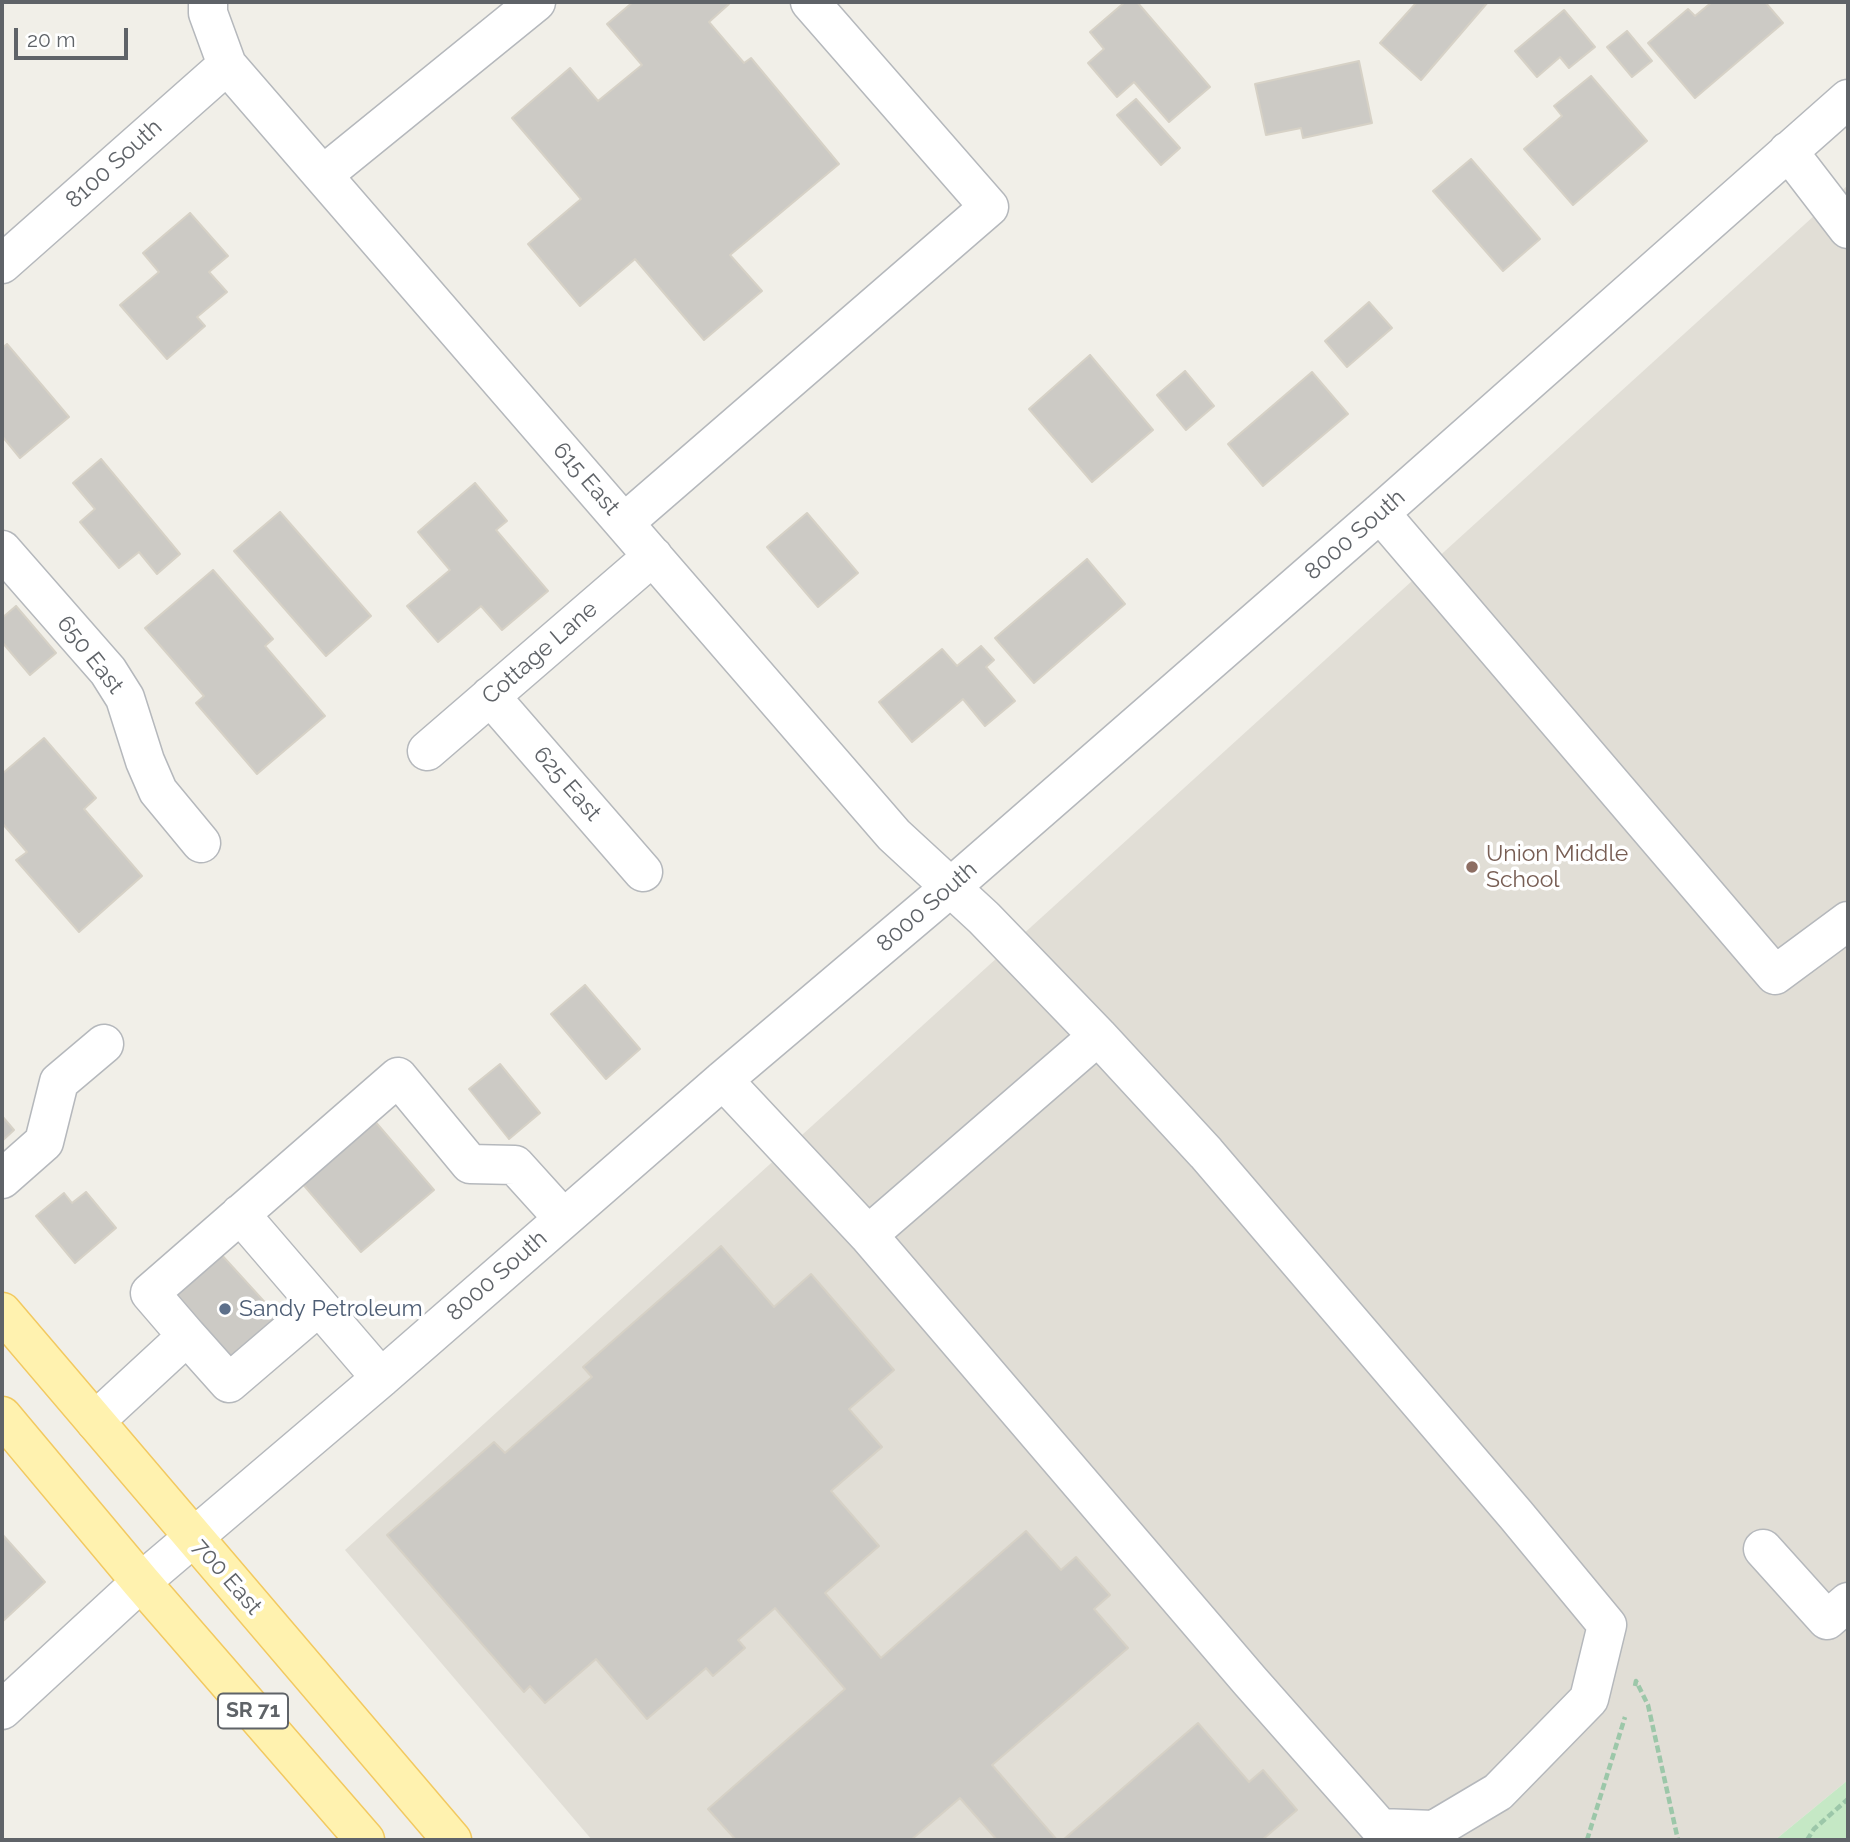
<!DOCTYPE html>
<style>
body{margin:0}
#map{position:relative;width:1850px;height:1842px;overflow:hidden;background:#f1efe8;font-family:Raleway,sans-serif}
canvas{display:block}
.frame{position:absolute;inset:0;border:4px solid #5f6368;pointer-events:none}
.scale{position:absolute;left:14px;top:28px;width:114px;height:32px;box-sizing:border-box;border:4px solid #5f6368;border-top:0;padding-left:9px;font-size:21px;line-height:24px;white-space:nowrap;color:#5f6368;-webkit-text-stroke:5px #fff;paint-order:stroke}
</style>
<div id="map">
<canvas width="1850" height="1842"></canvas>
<div class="frame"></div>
<div class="scale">20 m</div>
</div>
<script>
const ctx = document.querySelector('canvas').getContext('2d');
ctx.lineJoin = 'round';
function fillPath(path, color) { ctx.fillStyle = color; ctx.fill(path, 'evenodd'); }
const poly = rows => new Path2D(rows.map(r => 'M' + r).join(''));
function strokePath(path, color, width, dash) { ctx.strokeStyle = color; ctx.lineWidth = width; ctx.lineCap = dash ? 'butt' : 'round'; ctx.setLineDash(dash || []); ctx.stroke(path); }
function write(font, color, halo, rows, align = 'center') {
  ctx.font = font + ' Raleway,sans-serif'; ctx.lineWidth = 7; ctx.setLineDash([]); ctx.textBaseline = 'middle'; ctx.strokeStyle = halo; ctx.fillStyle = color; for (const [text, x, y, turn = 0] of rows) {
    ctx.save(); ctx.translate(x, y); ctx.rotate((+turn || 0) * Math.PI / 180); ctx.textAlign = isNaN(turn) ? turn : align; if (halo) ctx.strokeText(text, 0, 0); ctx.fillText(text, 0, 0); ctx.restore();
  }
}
fillPath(poly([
 [1848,185,1848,1780,1775,1840,592,1840,345,1550]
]), '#e1ded6');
fillPath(poly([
 [1848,1780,1848,1840,1775,1840]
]), '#c5e8c5');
const building = poly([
 [633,2,727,2,729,4,709,22,744,63,751,58,839,164,730,255,762,291,704,340,635,259,580,306,528,244,581,199,512,118,570,68,598,101,642,65,607,24,633,2],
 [1125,2,1137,2,1210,87,1169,122,1134,82,1117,97,1088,63,1104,49,1090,32,1125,2],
 [1417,2,1488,2,1421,80,1380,43,1417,2],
 [1712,2,1765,2,1783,23,1695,98,1648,43,1688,9,1695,16,1712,2],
 [1564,10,1595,47,1569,68,1560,57,1537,77,1515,51,1564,10],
 [1627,31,1652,61,1632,77,1607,47,1627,31],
 [1359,61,1372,123,1303,138,1301,128,1266,135,1255,84,1359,61],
 [1591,76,1647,141,1573,205,1524,149,1562,116,1554,106,1591,76],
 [1136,99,1180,148,1161,165,1117,115,1136,99],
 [1471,159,1540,239,1503,271,1433,191,1471,159],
 [190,213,228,256,209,272,227,292,197,317,205,326,167,359,120,305,159,272,143,253,190,213],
 [1369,302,1392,328,1347,367,1325,341,1369,302],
 [7,344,69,417,20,458,2,436,2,348,7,344],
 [1090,355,1153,430,1092,482,1029,409,1090,355],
 [1185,371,1214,406,1186,430,1157,395,1185,371],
 [1312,372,1348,414,1263,486,1228,444,1312,372],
 [101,459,180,554,157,574,139,552,119,568,80,522,95,509,73,483,101,459],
 [475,483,507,521,496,530,548,591,502,630,481,606,438,642,407,606,450,570,418,532,475,483],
 [280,512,371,616,326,656,234,551,280,512],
 [807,513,858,573,818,607,767,547,807,513],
 [1087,559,1125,604,1034,683,995,638,1087,559],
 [213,570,273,639,265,646,325,716,257,774,196,703,204,696,145,628,213,570],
 [16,606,56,653,30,675,2,642,2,618,16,606],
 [981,646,994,660,986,667,1015,701,985,726,963,699,912,742,879,702,942,649,957,666,981,646],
 [44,738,96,798,84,809,142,876,79,932,16,860,27,852,2,823,2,774,44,738],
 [585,985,640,1049,606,1079,551,1014,585,985],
 [500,1064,540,1113,509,1139,469,1089,500,1064],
 [2,1116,14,1130,2,1141,2,1116],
 [373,1119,434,1190,361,1252,301,1182,373,1119],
 [86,1192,116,1228,75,1263,36,1216,64,1193,72,1203,86,1192],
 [721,1246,774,1307,811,1274,894,1370,849,1409,882,1447,831,1491,879,1546,825,1593,881,1658,1026,1531,1061,1570,1076,1557,1110,1595,1094,1609,1128,1648,992,1765,1057,1840,997,1840,960,1798,911,1840,736,1840,708,1809,845,1689,775,1608,738,1640,745,1648,713,1676,706,1668,647,1719,596,1659,545,1703,530,1686,524,1692,387,1535,494,1442,505,1453,592,1377,583,1367,721,1246],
 [219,1252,281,1320,231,1365,169,1297,219,1252],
 [2,1534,45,1582,2,1622,2,1534],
 [1198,1723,1249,1782,1263,1770,1297,1810,1262,1840,1063,1840,1198,1723]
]);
fillPath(building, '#cccac5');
strokePath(building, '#d6d1c6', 2);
const minor = poly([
 [208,2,208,13,227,65,894,835,984,918,1098,1036,1206,1153,1516,1515,1607,1625,1589,1699,1498,1792,1434,1830,1380,1828,1250,1681,868,1235,723,1080],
 [1788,151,1848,229],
 [323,175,536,2],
 [2,264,227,65],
 [1380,513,1775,975,1848,921],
 [624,523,989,207,810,2],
 [2,550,108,671,125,698,145,761,158,791,201,843],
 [490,696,643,872],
 [427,751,653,556],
 [2,1179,44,1142,59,1082,104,1044],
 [240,1214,381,1378],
 [868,1235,1098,1036],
 [187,1336,229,1383,319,1306],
 [95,1421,187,1336,150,1293,398,1077,470,1164,515,1165,563,1218],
 [1763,1549,1827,1620,1848,1602],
 [2,1710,141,1582,381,1378,723,1080,951,887,1380,513,1848,99]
]);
const major = poly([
 [2,1312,452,1840],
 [2,1416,141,1582,365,1840]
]);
strokePath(minor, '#b5b8bc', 41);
strokePath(major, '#f2c960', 41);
strokePath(poly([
 [1635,1686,1636,1681,1648,1705,1678,1840],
 [1587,1840,1625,1717],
 [1807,1840,1814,1829,1848,1799]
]), '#9cc7a9', 4.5, [7, 3.5]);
strokePath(minor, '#fff', 38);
strokePath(major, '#fff2af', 38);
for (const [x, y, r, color] of [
 [1472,867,7,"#8d6e63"],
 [225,1309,7,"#5c6f8a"]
]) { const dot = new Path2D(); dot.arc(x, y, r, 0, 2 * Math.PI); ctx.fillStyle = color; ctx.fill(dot); strokePath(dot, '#fff', 2.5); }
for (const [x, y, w] of [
 [253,1711,70]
]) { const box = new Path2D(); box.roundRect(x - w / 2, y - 17.5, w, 35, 5); ctx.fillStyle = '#fff'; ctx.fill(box); strokePath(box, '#5f6368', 2); }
write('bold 21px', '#5f6368', null, [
 ["SR 71",253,1711]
]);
write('23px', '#5f6368', '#fff', [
 ["8100 South",114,164,-42],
 ["615 East",586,479,49],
 ["8000 South",1355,535,-41],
 ["Cottage Lane",540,653,-41],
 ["650 East",90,655,52],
 ["625 East",567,784,49],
 ["8000 South",927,907,-41],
 ["8000 South",497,1276,-41],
 ["700 East",227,1577,49]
]);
write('23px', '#785e54', '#fff', [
 ["Union Middle",1486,854],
 ["School",1486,880]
], 'left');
write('23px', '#4e5e75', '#fff', [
 ["Sandy Petroleum",239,1309]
], 'left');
</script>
